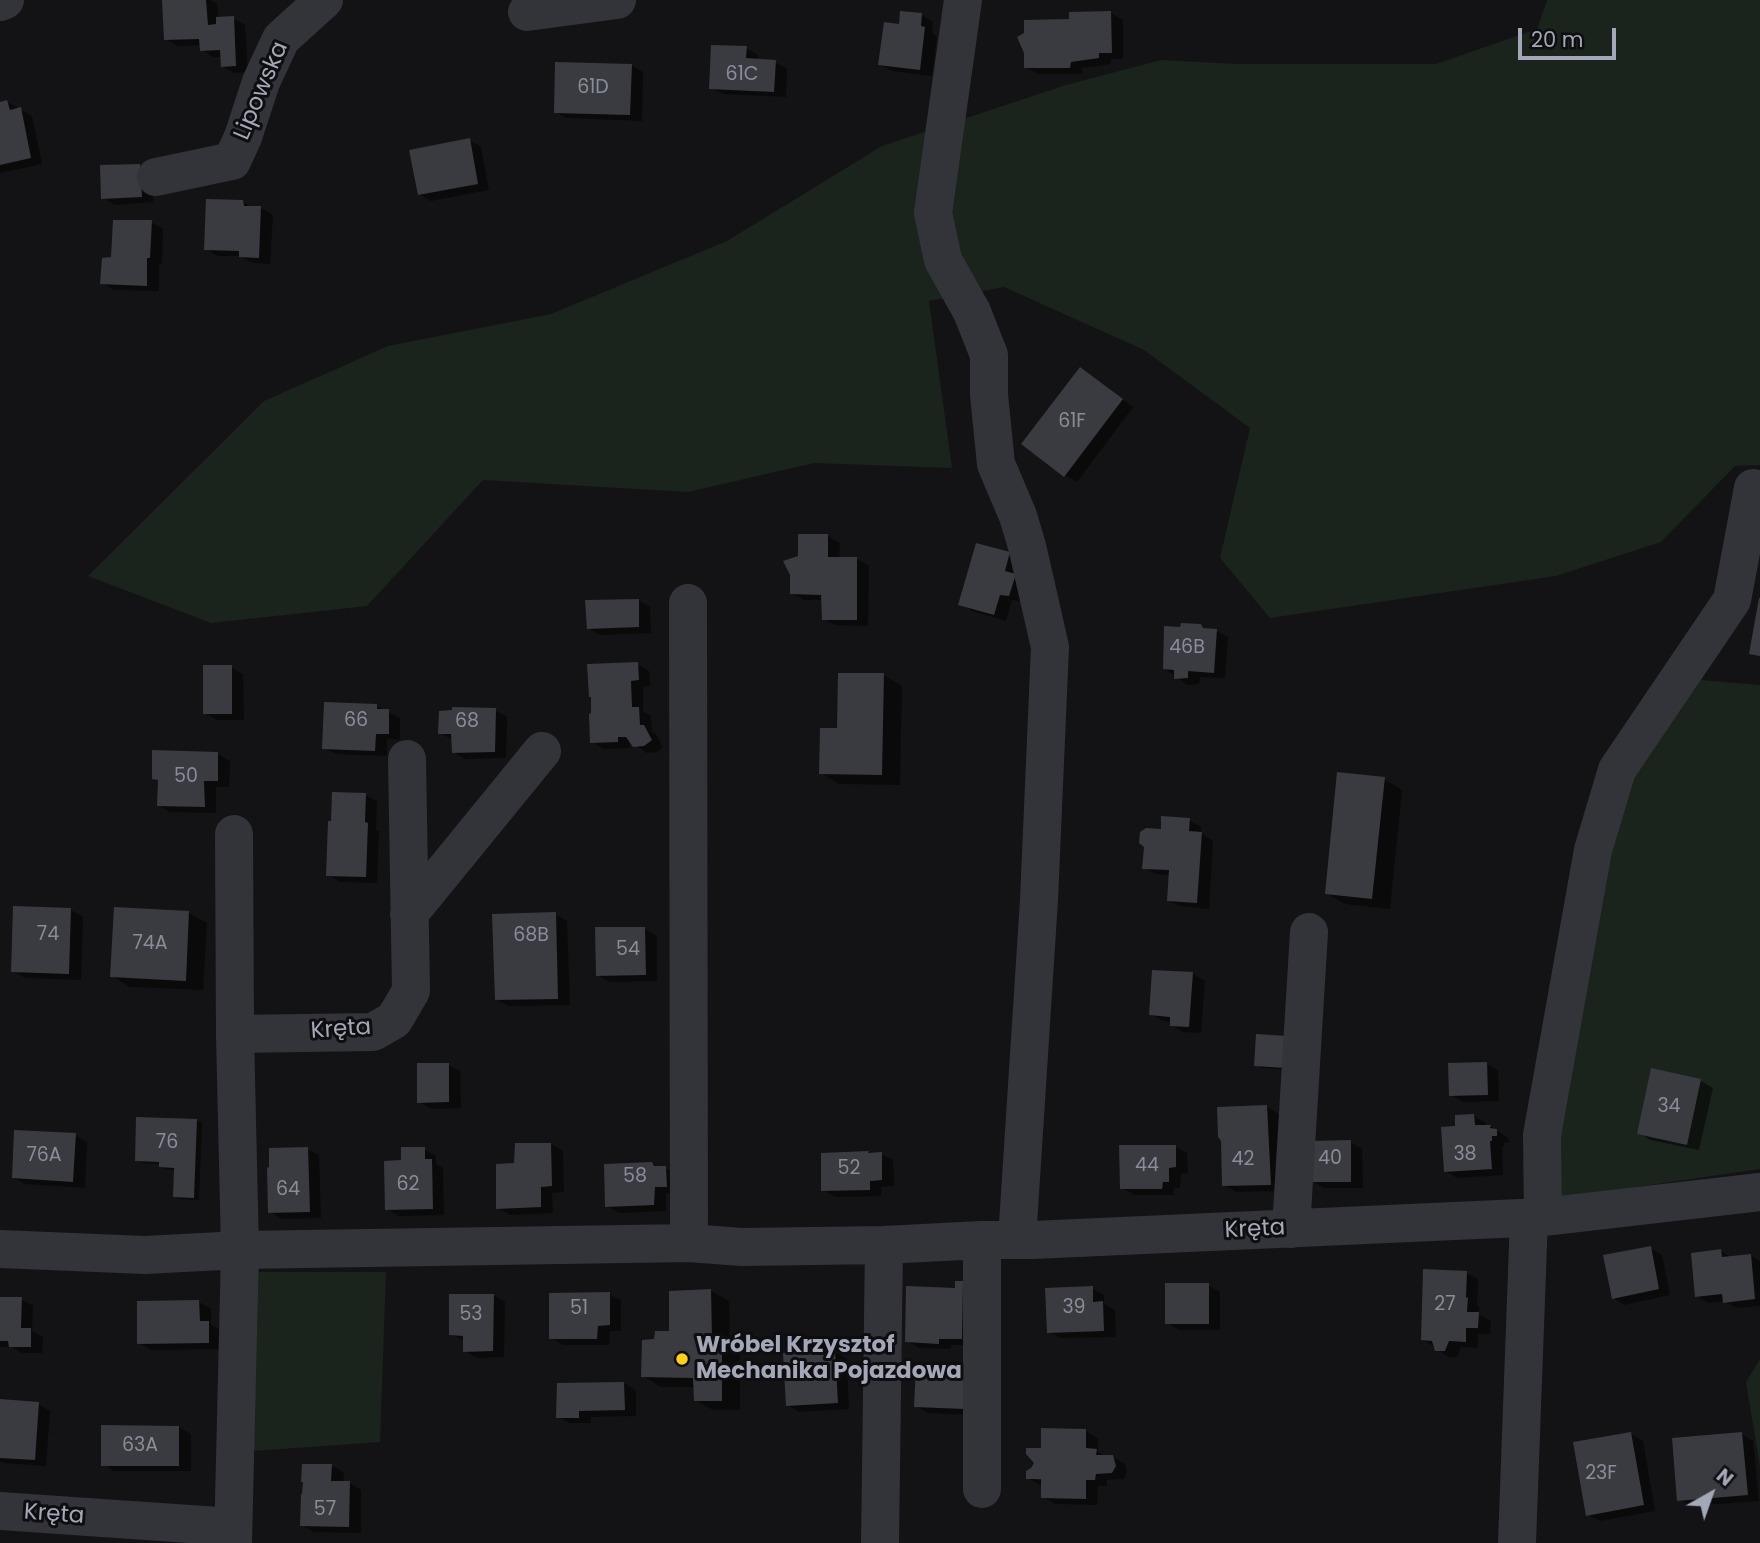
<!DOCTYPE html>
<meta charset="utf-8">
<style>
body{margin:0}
#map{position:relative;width:1760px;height:1543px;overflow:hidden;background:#131315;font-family:Poppins,sans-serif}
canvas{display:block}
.north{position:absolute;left:1676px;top:1459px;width:70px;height:70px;-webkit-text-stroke:5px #0e0e10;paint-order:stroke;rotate:40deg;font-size:19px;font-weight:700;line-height:28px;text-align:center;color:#a3a7b7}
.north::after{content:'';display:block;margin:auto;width:24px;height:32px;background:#a3a7b7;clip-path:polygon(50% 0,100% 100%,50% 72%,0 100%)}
.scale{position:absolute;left:1518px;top:28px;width:98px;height:32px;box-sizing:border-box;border:4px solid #a3a7b7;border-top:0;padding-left:9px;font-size:21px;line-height:24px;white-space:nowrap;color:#a3a7b7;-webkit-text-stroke:5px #0e0e10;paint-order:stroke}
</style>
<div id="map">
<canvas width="1760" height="1543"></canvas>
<div class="north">N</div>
<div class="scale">20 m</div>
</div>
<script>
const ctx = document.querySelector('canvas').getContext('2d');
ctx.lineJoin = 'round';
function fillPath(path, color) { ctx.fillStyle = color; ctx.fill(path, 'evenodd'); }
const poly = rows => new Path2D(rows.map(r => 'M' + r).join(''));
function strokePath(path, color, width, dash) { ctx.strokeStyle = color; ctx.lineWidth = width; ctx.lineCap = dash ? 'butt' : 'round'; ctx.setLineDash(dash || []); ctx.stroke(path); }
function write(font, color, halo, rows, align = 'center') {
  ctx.font = font + ' Poppins,sans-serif'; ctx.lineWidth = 6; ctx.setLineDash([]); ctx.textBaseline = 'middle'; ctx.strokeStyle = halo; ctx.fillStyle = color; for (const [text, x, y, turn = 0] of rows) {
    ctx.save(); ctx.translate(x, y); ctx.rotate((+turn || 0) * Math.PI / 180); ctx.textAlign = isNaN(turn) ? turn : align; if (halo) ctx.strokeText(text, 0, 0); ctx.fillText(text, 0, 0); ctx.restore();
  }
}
fillPath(poly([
 [1547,0,1760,0,1760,465,1735,466,1661,542,1556,576,1270,618,1220,558,1250,428,1144,350,1004,287,929,301,952,468,814,463,688,492,483,480,367,606,211,623,88,576,264,401,388,346,551,314,727,241,882,146,1066,85,1161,60,1236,64,1436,64,1537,29],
 [1701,680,1760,685,1760,1169,1561,1198,1560,1134,1611,850,1632,782],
 [257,1272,386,1272,380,1442,252,1451],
 [1760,1359,1760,1467,1746,1382]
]), '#1a231c');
fillPath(poly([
 [170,0,210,0,217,4,219,19,233,18,245,25,248,72,234,73,222,66,222,57,213,57,202,50,201,45,178,46,166,39],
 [1111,13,1123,20,1123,59,1111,59,1111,64,1082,68,1082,74,1038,74,1026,67,1070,21],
 [921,15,933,22,932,33,937,36,932,76,892,71,880,64,900,26],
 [746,48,758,55,758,61,775,62,787,69,786,97,723,94,711,88],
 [631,65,643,72,642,121,567,118,555,112],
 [7,102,32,116,42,164,0,173,0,104],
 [469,140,481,147,489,190,431,201,419,194],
 [140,165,152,172,153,202,115,205,103,198],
 [243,202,252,208,261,208,273,215,270,264,253,263,240,256,218,256,206,249],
 [151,222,163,229,162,264,159,263,159,291,114,290,102,283,112,259],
 [1092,376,1133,407,1077,482,1065,475],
 [828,536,840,543,839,559,857,559,869,566,868,626,835,625,823,619,823,600,804,600,792,593,799,557],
 [1010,554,1021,602,1012,600,1006,621,972,611,961,604],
 [638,600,650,607,651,633,600,635,588,628],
 [1200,626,1208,630,1216,631,1228,637,1225,678,1200,677,1199,684,1187,685,1164,668,1181,629],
 [637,664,649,671,650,686,643,687,643,711,651,716,652,732,656,734,663,747,657,752,647,753,632,743,630,743,629,748,604,749,592,742],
 [231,667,243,674,244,720,217,720,205,713],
 [884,675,902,686,900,785,839,784,821,773,839,729],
 [377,706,400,718,400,740,387,739,387,756,336,754,324,748],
 [495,710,507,717,506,758,465,759,453,752,453,740,440,733,454,712],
 [218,754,230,761,229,787,216,787,216,813,170,812,158,805,159,781,154,778],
 [1384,779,1402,790,1390,909,1345,904,1326,893],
 [365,795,377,801,376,830,379,831,377,883,340,882,328,875,332,823],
 [1189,820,1201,827,1201,833,1213,841,1209,909,1180,906,1168,900,1170,875,1156,874,1144,868,1162,830],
 [71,910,83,917,81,980,25,978,13,971],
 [189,913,207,923,203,990,130,987,112,976],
 [555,914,567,921,570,1005,508,1006,496,999],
 [645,929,657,936,657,981,609,982,597,975],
 [1193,974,1205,981,1201,1033,1183,1032,1171,1025,1171,1022,1163,1021,1151,1014],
 [1258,1036,1291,1070,1262,1068,1256,1065],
 [1486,1064,1498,1070,1499,1101,1463,1102,1451,1095],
 [448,1065,460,1071,461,1108,431,1109,419,1102],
 [1652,1070,1701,1081,1713,1088,1699,1150,1650,1140,1639,1133],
 [1267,1107,1279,1114,1283,1191,1236,1192,1224,1185],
 [1474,1116,1486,1123,1486,1126,1490,1126,1508,1138,1509,1142,1504,1143,1504,1147,1502,1147,1503,1175,1457,1178,1445,1171,1457,1127],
 [196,1120,202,1123,199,1200,180,1199,175,1196,175,1170,166,1169,161,1166,161,1164,142,1163,137,1160],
 [75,1135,87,1142,85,1188,25,1184,13,1177],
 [1350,1142,1362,1149,1363,1188,1324,1188,1312,1181],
 [551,1144,563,1151,564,1192,552,1193,553,1213,510,1215,498,1208,515,1165],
 [1175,1146,1187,1153,1188,1173,1181,1174,1180,1188,1174,1188,1174,1195,1134,1195,1122,1188],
 [307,1149,319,1155,321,1218,282,1219,270,1212],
 [424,1149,436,1156,436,1164,443,1168,444,1215,399,1216,387,1209,402,1162],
 [868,1152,871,1154,881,1154,893,1160,894,1186,881,1187,881,1196,835,1197,823,1190],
 [652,1164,659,1168,666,1168,678,1175,678,1193,666,1193,666,1211,619,1213,607,1206],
 [1650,1248,1662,1255,1670,1295,1625,1305,1613,1298],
 [1721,1251,1732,1258,1751,1255,1760,1261,1760,1306,1737,1308,1724,1301,1709,1303,1697,1296],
 [1466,1273,1478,1279,1477,1305,1479,1306,1479,1314,1491,1321,1490,1334,1478,1334,1478,1348,1461,1347,1457,1357,1448,1357,1423,1339],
 [1208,1285,1220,1292,1220,1330,1179,1330,1167,1323],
 [908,1288,975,1289,974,1345,951,1345,951,1349,919,1348,907,1341],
 [1092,1288,1104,1295,1104,1304,1115,1310,1116,1337,1061,1338,1049,1332],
 [711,1291,729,1301,730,1346,740,1352,740,1410,713,1410,695,1400,695,1387,661,1387,643,1376,670,1333],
 [609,1294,621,1300,621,1331,610,1331,609,1345,563,1345,551,1338],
 [493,1295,505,1302,504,1357,477,1358,465,1351,465,1341,451,1334],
 [0,1299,21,1299,33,1306,32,1331,43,1337,42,1353,22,1353,12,1347,0,1347],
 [199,1302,211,1309,211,1325,220,1330,221,1349,151,1350,139,1343],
 [835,1352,847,1359,849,1409,799,1412,787,1405],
 [918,1367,977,1415,928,1413,916,1406],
 [624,1383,636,1390,636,1416,591,1417,591,1423,570,1423,558,1417],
 [0,1401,38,1404,50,1411,46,1466,3,1463,0,1461],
 [179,1427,191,1434,191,1471,114,1471,103,1464],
 [1086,1431,1098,1438,1098,1452,1107,1457,1113,1457,1125,1464,1127,1473,1124,1479,1107,1480,1107,1486,1098,1486,1097,1505,1055,1504,1043,1497,1043,1485,1040,1485,1028,1478,1043,1449],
 [1039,1477,1050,1480,1035,1480],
 [1631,1434,1643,1441,1655,1511,1600,1521,1588,1515],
 [1741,1434,1753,1441,1759,1501,1691,1506,1679,1499],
 [304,1465,332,1466,344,1472,343,1483,350,1483,361,1490,361,1533,314,1532,302,1525]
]), '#0007');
fillPath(poly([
 [162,0,206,0,208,25,216,24,216,17,234,16,236,66,221,67,220,50,200,51,199,39,164,40],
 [900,11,922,13,921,26,925,27,920,70,878,65,884,22,899,24],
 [1111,11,1112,53,1099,53,1099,58,1071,62,1070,68,1024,68,1024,53,1017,37,1024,33,1024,20,1069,19,1069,12],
 [711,45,747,46,746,58,776,60,774,92,709,89],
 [555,62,632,64,630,115,554,113],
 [7,100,10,110,21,107,31,158,0,165,0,102],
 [470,138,478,184,418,195,409,150],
 [140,164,142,197,101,199,100,165],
 [206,199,243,200,244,206,261,206,259,258,239,257,239,251,204,250],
 [113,220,152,220,150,258,147,258,147,286,100,284,102,258,111,257],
 [1080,367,1123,399,1064,477,1021,444],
 [798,534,828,534,828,557,857,557,857,620,822,620,821,595,790,594,790,575,783,561,798,556],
 [976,543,1010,552,1005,571,1016,574,1009,596,1000,595,994,615,958,605],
 [1759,598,1760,598,1760,656,1749,654],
 [639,599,639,627,587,629,585,600],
 [1181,623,1201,624,1203,628,1217,629,1214,673,1188,671,1188,678,1174,679,1174,670,1163,669,1164,626,1180,627],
 [638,662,639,680,631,681,632,707,639,707,640,725,644,725,652,740,644,746,633,747,626,737,618,737,618,742,590,743,589,714,591,713,591,697,589,697,587,664],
 [203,665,232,665,232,714,203,714],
 [838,673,884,673,882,775,819,774,820,728,837,728],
 [324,702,377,704,377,709,389,709,389,734,376,734,375,751,322,749],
 [452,707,496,708,495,752,452,753,451,734,438,734,439,711,452,710],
 [152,750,218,752,218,781,204,781,205,807,157,806,158,780,152,779],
 [1337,772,1385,777,1372,899,1325,894],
 [332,792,366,793,365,822,368,823,366,877,326,876,328,821,331,821],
 [1161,816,1190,818,1189,831,1202,832,1197,903,1167,901,1169,870,1142,869,1144,847,1139,843,1140,832,1146,828,1161,829],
 [13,906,71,908,69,974,11,972],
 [114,907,189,911,186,981,110,977],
 [556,912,558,999,495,1000,492,914],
 [595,927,645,927,646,975,596,976],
 [1152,970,1193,972,1189,1027,1170,1026,1170,1017,1149,1015],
 [1256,1034,1288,1036,1286,1068,1254,1066],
 [1487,1062,1488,1095,1449,1096,1448,1063],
 [417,1063,449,1063,449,1102,417,1103],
 [1651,1068,1701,1079,1687,1145,1637,1134],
 [1267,1105,1271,1185,1222,1186,1221,1141,1218,1137,1217,1107],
 [1474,1114,1475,1125,1491,1125,1490,1128,1497,1129,1497,1136,1492,1136,1492,1141,1490,1141,1492,1169,1444,1172,1441,1127,1455,1126,1455,1115],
 [136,1117,197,1119,194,1198,173,1197,174,1168,159,1167,159,1162,135,1161],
 [14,1130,76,1133,73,1182,12,1178],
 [1351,1140,1351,1182,1310,1182,1311,1141],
 [515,1143,551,1143,552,1186,541,1187,541,1207,496,1209,496,1164,514,1163],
 [1119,1145,1176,1145,1176,1167,1169,1168,1169,1182,1163,1182,1162,1189,1120,1189],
 [308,1147,310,1212,268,1213,267,1168,269,1167,269,1148],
 [401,1147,425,1147,425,1159,432,1159,433,1209,385,1210,384,1161,401,1160],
 [869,1151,868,1153,882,1152,882,1180,870,1181,870,1190,821,1191,821,1153],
 [652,1162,654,1166,666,1166,667,1187,655,1187,654,1205,605,1207,604,1164],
 [1651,1246,1659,1289,1612,1299,1603,1255],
 [1721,1249,1722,1257,1751,1254,1755,1299,1723,1303,1722,1294,1695,1297,1691,1253],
 [1423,1269,1467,1271,1466,1298,1468,1297,1467,1312,1479,1312,1478,1328,1466,1328,1466,1342,1449,1341,1445,1351,1435,1351,1432,1341,1421,1340],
 [955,1281,963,1281,962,1339,939,1339,939,1344,905,1342,906,1286,955,1288],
 [1165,1283,1209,1283,1209,1324,1165,1324],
 [1093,1286,1093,1302,1103,1301,1104,1331,1047,1333,1045,1288],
 [711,1289,712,1339,722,1340,722,1401,694,1401,693,1378,641,1377,642,1340,654,1339,655,1331,669,1331,669,1291],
 [610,1292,610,1325,598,1326,597,1339,549,1339,549,1293],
 [449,1294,494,1294,493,1351,463,1352,463,1336,449,1335],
 [0,1297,22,1297,21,1328,31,1328,31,1347,9,1347,8,1341,0,1341],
 [199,1300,200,1321,209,1321,209,1343,137,1344,137,1301],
 [835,1350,838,1403,786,1406,783,1353],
 [916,1365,966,1367,965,1409,914,1407],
 [624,1382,625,1410,579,1411,579,1418,556,1418,557,1383],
 [0,1399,39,1402,35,1460,0,1458],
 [101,1425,179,1426,179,1466,101,1466],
 [1041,1428,1086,1429,1086,1448,1097,1449,1096,1455,1113,1455,1116,1466,1112,1473,1096,1474,1095,1480,1086,1480,1086,1499,1041,1498,1041,1479,1026,1479,1026,1471,1031,1468,1034,1463,1026,1454,1026,1448,1041,1448],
 [1631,1432,1644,1505,1586,1516,1573,1442],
 [1742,1432,1748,1495,1677,1501,1672,1438],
 [302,1464,332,1464,331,1481,350,1481,349,1527,300,1526,301,1494,302,1494,303,1482,301,1482]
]), '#3a3b40');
strokePath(poly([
 [963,0,933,213,943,260,972,312,989,355,989,395,996,464,1018,516,1027,546,1050,647,1039,900,1017,1240],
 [0,2,5,0],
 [527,12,617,0],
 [156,177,232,161,243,137,261,82,281,39,324,0],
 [688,603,689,1243],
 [234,834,235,1034],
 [409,914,542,751],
 [1543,1217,1542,1135,1593,850,1617,770,1732,600,1753,488],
 [1291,1229,1309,932],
 [982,1240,982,1489],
 [0,1249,145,1255,240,1250,689,1243,742,1247,884,1245,982,1240,1033,1240,1543,1217,1760,1192],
 [0,1511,233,1527],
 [233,1543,240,1250,235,1034,373,1032,394,1020,411,991,407,759],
 [880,1543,884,1245],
 [1517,1543,1529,1218]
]), '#33343a', 38);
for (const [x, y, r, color] of [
 [682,1359,7,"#ffcf20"]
]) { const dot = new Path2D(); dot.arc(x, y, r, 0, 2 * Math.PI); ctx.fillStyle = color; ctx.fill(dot); strokePath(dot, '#0e0e10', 2.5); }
write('19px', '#898c99', null, [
 ["61C",742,75],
 ["61D",593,88],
 ["61F",1072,422],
 ["46B",1187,648],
 ["66",356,721],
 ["68",467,722],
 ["50",186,777],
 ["74",48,935],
 ["68B",531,936],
 ["74A",150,944],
 ["54",628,950],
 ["34",1669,1107],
 ["76",167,1143],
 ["38",1465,1155],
 ["76A",44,1156],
 ["40",1330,1159],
 ["42",1243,1160],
 ["44",1147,1166],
 ["52",849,1169],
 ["58",635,1177],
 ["62",408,1185],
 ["64",288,1190],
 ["27",1445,1305],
 ["39",1074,1308],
 ["51",579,1309],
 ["53",471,1315],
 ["63A",140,1446],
 ["23F",1601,1474],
 ["57",325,1510]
]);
write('23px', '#a3a7b7', '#0e0e10', [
 ["Lipowska",262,91,-67],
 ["Kręta",341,1030,-4],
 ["Kręta",1255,1230,-3],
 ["Kręta",54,1515,4]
]);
write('bold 23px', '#a3a7b7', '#0e0e10', [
 ["Wróbel Krzysztof",696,1346],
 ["Mechanika Pojazdowa",696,1372]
], 'left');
</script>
